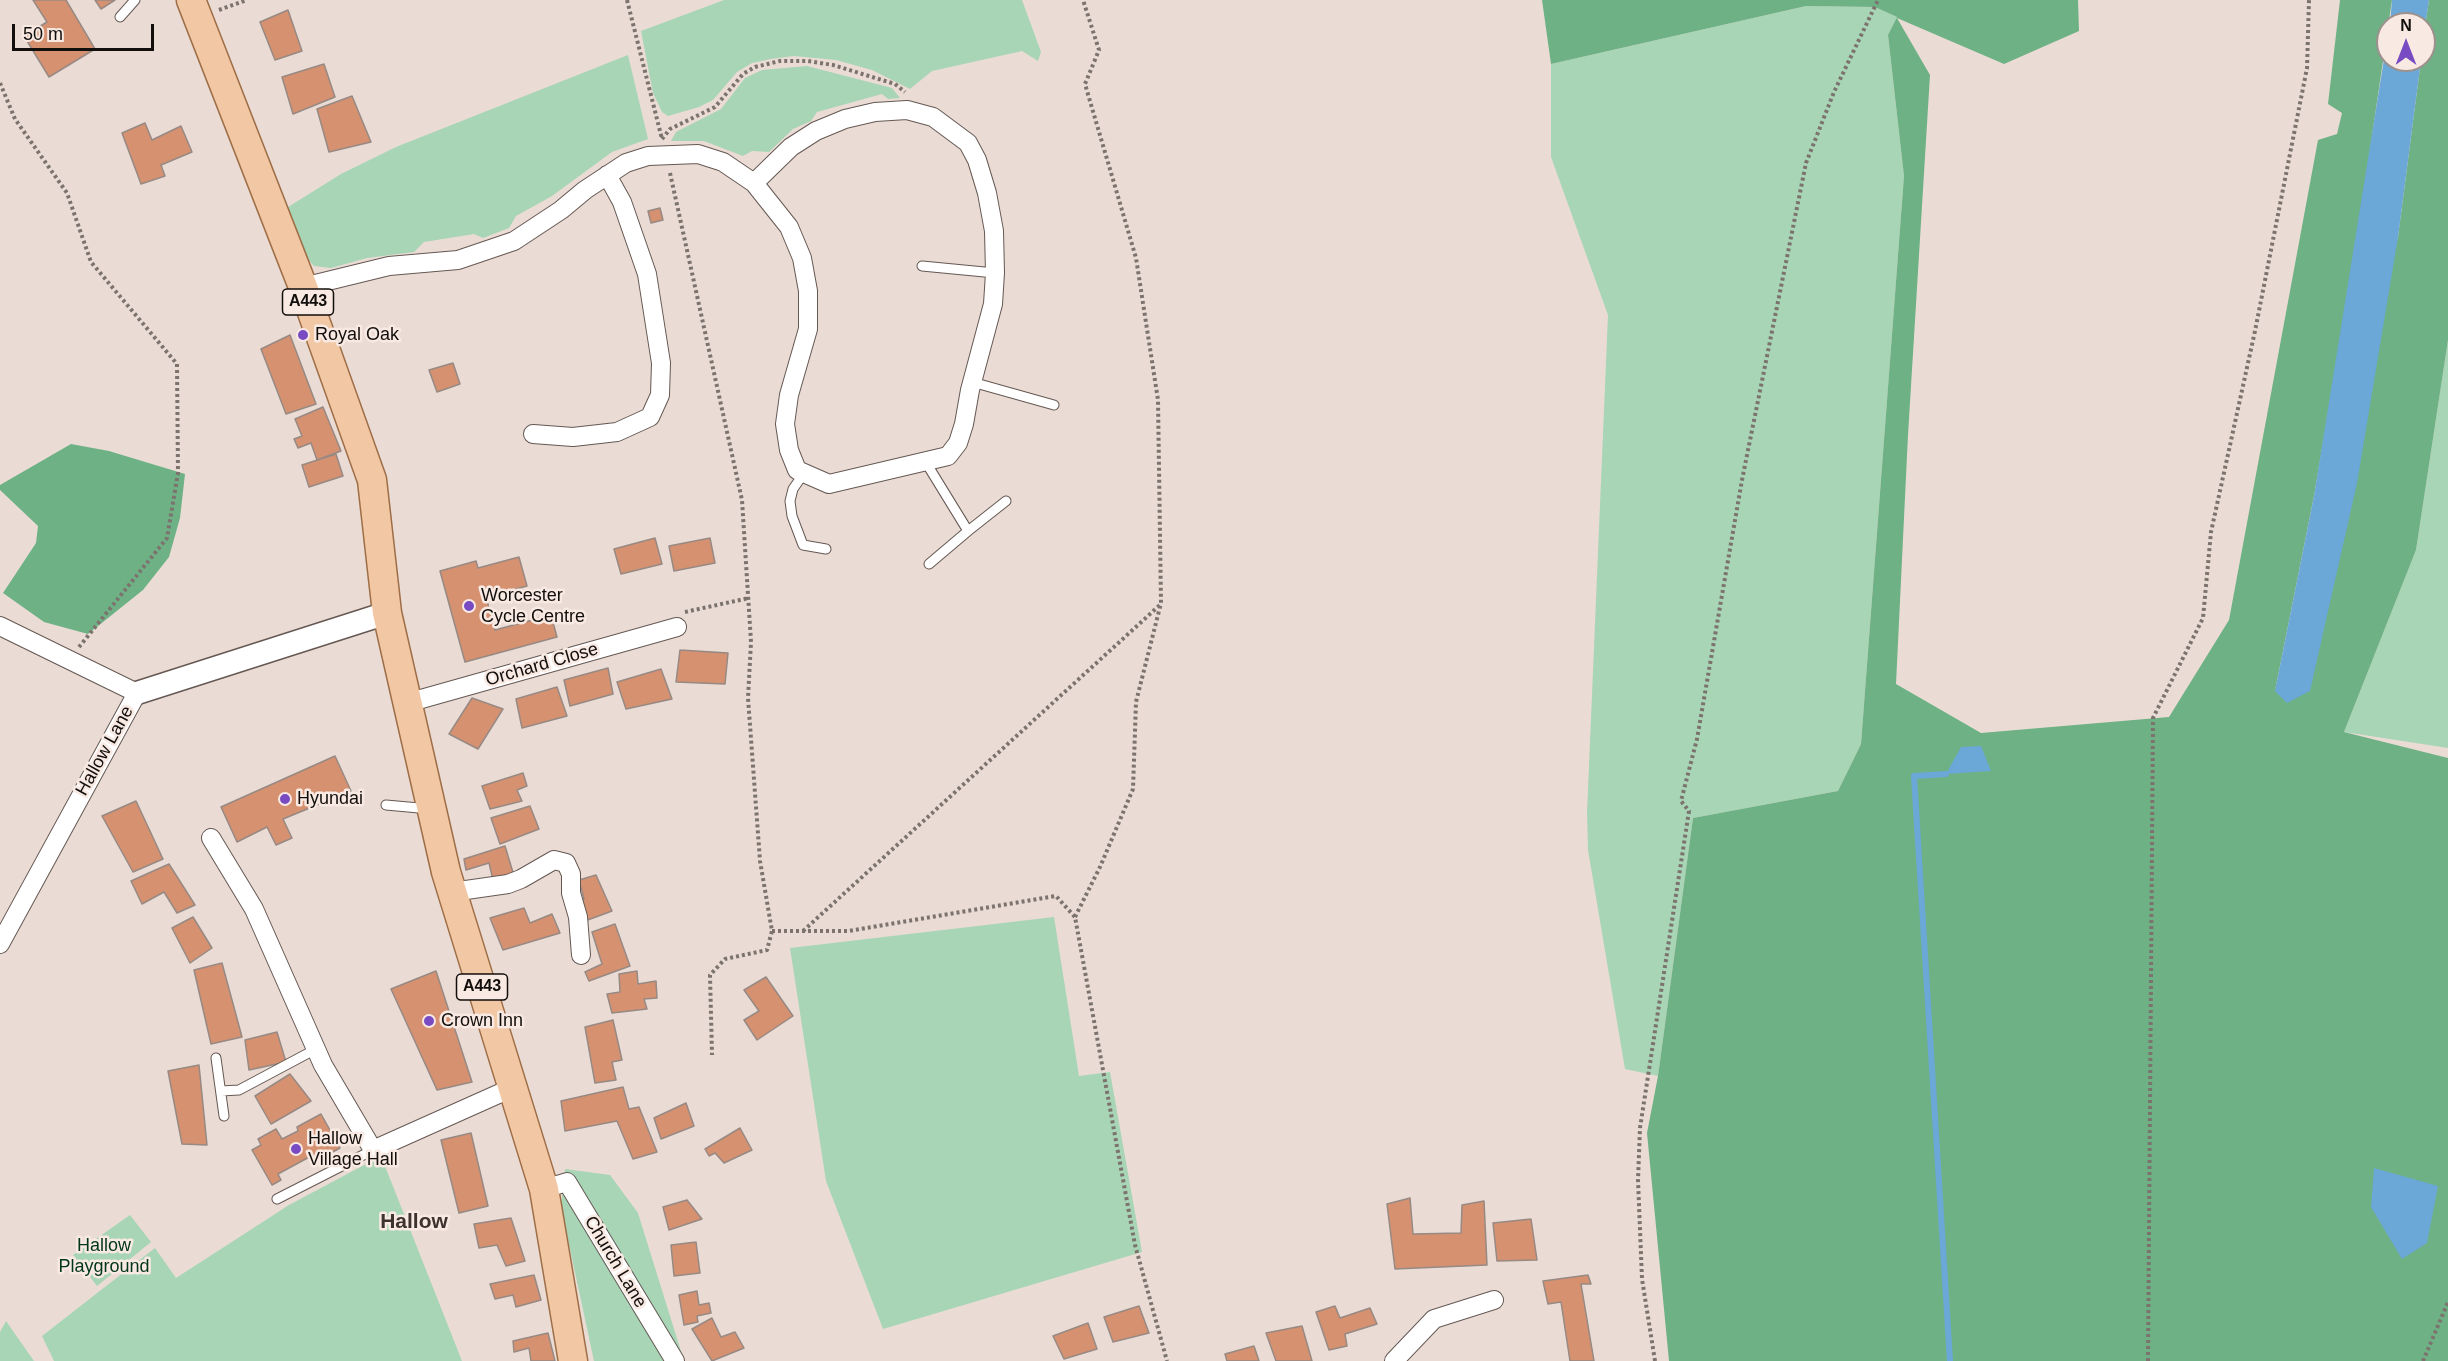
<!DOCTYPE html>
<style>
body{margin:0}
#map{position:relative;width:2448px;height:1361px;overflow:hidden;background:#eadcd5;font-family:Arial,sans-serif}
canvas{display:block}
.north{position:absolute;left:2376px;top:12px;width:60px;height:60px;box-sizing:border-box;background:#f8e9e3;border:2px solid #9c918d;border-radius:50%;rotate:0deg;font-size:16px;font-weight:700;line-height:24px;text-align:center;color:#120e0b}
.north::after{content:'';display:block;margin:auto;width:21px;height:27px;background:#784bc3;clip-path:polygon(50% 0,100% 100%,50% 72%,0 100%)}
.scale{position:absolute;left:12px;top:24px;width:142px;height:27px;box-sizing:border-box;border:3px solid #120e0b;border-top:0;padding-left:8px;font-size:18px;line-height:21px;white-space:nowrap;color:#120e0b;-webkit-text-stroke:4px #f8e9e3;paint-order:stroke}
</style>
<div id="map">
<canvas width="2448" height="1361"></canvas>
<div class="north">N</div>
<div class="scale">50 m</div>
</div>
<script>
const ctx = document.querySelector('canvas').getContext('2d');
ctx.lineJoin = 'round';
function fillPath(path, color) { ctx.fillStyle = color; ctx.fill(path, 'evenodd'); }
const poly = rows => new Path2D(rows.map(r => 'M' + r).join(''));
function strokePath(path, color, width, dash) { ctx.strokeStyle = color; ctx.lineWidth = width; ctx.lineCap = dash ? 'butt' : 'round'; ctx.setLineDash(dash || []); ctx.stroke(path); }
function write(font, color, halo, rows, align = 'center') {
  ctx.font = font + ' Arial,sans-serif'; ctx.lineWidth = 5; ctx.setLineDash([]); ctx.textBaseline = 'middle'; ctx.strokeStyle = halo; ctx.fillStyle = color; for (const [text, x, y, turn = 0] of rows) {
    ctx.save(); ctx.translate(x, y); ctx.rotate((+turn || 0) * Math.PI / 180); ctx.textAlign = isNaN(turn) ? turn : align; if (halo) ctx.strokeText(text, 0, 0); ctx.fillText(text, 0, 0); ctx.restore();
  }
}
fillPath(poly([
 [724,0,1022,0,1041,52,1038,61,1022,51,932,71,910,89,872,70,836,60,794,56,771,59,752,63,737,72,713,100,699,107,668,116,662,112,653,93,641,31],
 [1806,6,1875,7,1897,17,1888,35,1904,176,1861,744,1838,791,1693,818,1658,1076,1625,1069,1588,850,1587,813,1608,315,1551,157,1551,64],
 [628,55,648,139,612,152,552,196,516,216,509,228,483,238,474,234,424,242,414,252,367,258,331,268,314,266,307,258,288,207,341,174,396,147],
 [807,66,892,88,900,98,888,99,882,94,817,112,811,121,793,129,769,152,752,151,743,156,704,141,671,141,676,132,721,109,745,78,762,70],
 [2448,340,2448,748,2344,732,2416,550],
 [1054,917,1079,1076,1110,1072,1142,1252,883,1329,826,1181,790,948],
 [381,1156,462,1361,54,1361,42,1336,155,1248,176,1278,289,1205],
 [565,1169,610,1175,638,1213,684,1361,594,1361,561,1207],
 [130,1215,151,1242,97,1286,73,1255],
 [6,1321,34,1361,0,1361,0,1332]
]), '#a7d5b5');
fillPath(poly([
 [1542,0,2078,0,2079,31,2004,64,1897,18,1930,75,1908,435,1896,684,1981,733,2169,717,2229,620,2318,140,2337,134,2342,113,2328,104,2340,0,2392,0,2355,251,2314,496,2275,691,2398,237,2421,60,2424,60,2424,33,2429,0,2448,0,2448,340,2416,550,2344,732,2448,758,2448,1361,1669,1361,1647,1133,1658,1076,1693,818,1838,791,1861,744,1904,176,1888,35,1897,17,1875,7,1806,6,1551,64],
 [71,444,109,451,185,474,180,518,169,557,143,590,88,634,44,622,3,593,36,543,38,526,0,490,0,485]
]), '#6eb185');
fillPath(poly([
 [2392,0,2429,0,2424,33,2424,24,2390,24],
 [2388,34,2388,60,2421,60,2398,237,2357,483,2310,691,2287,703,2275,691,2314,496],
 [1981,746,1991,771,1946,774,1961,747],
 [2374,1168,2438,1186,2427,1243,2402,1259,2371,1207]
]), '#6ba7d7');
strokePath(poly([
 [1946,774,1914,776,1950,1361]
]), '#6ba7d7', 6);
const building = poly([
 [33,0,66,0,95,49,49,77,24,36,47,22,33,0],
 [95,0,115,0,101,9,95,0],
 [288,10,302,51,275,60,260,22,288,10],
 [324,64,335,97,293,114,282,77,324,64],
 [352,96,371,142,329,152,317,109,352,96],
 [145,123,152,140,181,126,192,152,161,165,165,176,141,184,122,133,145,123],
 [660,208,663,220,651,223,648,211,660,208],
 [290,335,316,404,286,414,261,349,290,335],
 [453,363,460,384,437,392,429,370,453,363],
 [323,407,341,451,317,460,311,443,298,448,294,439,302,436,295,419,323,407],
 [336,454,343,476,309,487,302,465,336,454],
 [655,538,662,564,621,574,614,549,655,538],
 [710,538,715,563,674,571,669,546,710,538],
 [519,557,527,586,486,597,495,630,551,615,557,637,465,662,440,571,476,561,478,568,519,557],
 [680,650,728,653,725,684,676,682,680,650],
 [608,668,613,694,570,706,564,680,608,668],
 [661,669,672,699,626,709,617,682,661,669],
 [557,687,567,716,522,728,516,699,557,687],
 [472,698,503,709,478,749,449,734,472,698],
 [335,756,351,791,283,819,292,838,276,845,267,827,237,842,221,807,335,756],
 [523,773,527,786,517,790,522,801,490,809,482,786,523,773],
 [136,801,163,859,133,872,102,816,136,801],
 [530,806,539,829,500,844,491,818,530,806],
 [505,846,515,879,494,884,489,863,466,870,464,859,505,846],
 [169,864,195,905,177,913,164,892,142,904,131,881,169,864],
 [596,875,612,911,585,921,576,901,584,899,579,880,596,875],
 [524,908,530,923,552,914,560,933,503,950,490,918,524,908],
 [193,917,212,948,190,963,172,928,193,917],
 [615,924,630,966,589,981,585,972,602,964,592,932,615,924],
 [222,963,242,1037,211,1044,194,970,222,963],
 [436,971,472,1082,437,1090,391,989,436,971],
 [637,971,638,984,656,981,657,998,644,999,647,1009,612,1013,607,994,620,992,619,974,637,971],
 [766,977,793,1016,757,1040,744,1020,759,1011,744,990,766,977],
 [613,1020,622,1060,612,1062,616,1080,595,1083,585,1027,613,1020],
 [277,1032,286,1062,249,1070,245,1040,277,1032],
 [199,1065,207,1145,182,1144,168,1071,199,1065],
 [290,1074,311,1101,271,1124,255,1096,290,1074],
 [623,1087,629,1109,639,1107,657,1152,633,1159,617,1121,565,1131,561,1101,623,1087],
 [686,1103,694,1126,661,1139,654,1118,686,1103],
 [321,1114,340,1148,316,1161,313,1155,278,1174,281,1180,272,1185,252,1150,261,1145,258,1139,276,1129,282,1139,298,1131,297,1127,321,1114],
 [740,1128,752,1150,724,1163,715,1153,709,1156,705,1149,740,1128],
 [471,1133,488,1206,459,1213,441,1140,471,1133],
 [1410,1198,1413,1234,1461,1233,1462,1205,1484,1201,1487,1265,1395,1269,1387,1204,1410,1198],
 [687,1200,702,1219,669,1230,663,1207,687,1200],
 [511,1218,525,1261,506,1266,497,1245,479,1248,474,1224,511,1218],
 [1531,1219,1537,1260,1497,1261,1493,1223,1531,1219],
 [696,1242,700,1273,674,1276,671,1245,696,1242],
 [534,1275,541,1300,516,1307,513,1295,495,1299,490,1284,534,1275],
 [1588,1275,1591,1284,1581,1284,1594,1361,1570,1361,1561,1302,1548,1304,1543,1281,1588,1275],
 [697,1291,699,1305,709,1303,711,1313,697,1316,698,1322,684,1325,679,1295,697,1291],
 [1139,1306,1149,1333,1113,1342,1104,1317,1139,1306],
 [1335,1306,1340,1318,1370,1308,1377,1324,1345,1334,1347,1346,1329,1350,1316,1312,1335,1306],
 [712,1318,721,1337,735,1332,744,1348,712,1361,692,1329,712,1318],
 [1088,1323,1097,1349,1064,1359,1053,1336,1088,1323],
 [1302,1326,1312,1361,1276,1361,1266,1333,1302,1326],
 [548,1333,555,1361,531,1361,529,1348,514,1352,513,1341,548,1333],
 [1254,1346,1259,1361,1227,1361,1225,1354,1254,1346]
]);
fillPath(building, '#d59170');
strokePath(building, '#978983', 1.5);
const service = poly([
 [120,17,135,0],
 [922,266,995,273],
 [972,382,1054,405],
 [925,461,968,531,929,564],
 [804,473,793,489,790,501,792,516,803,545,826,549],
 [968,531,1006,501],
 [386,805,419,808,428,806],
 [216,1058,224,1116],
 [221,1091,239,1090,316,1049],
 [277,1199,373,1150]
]);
const minor = poly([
 [303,287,389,266,458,260,514,241,561,210,585,190,626,163,648,156,698,154,723,162,754,183,789,227,802,258,808,291,808,329,789,395,785,424,789,450,797,470,829,484,948,456,958,443,964,424,970,390,993,304,995,273,994,231,987,193,977,160,968,143,933,117,907,110,875,112,845,119,816,131,791,147,754,183],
 [533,434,573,437,617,432,650,417,660,395,661,363,647,274,622,202,607,175],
 [0,626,137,693,0,944],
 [407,703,677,627],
 [211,838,254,909,323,1065,373,1150,514,1087],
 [452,892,508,884,521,879,554,860,566,863,571,874,571,893,578,917,581,955],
 [544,1189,567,1182,675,1361],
 [1394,1361,1434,1319,1494,1300]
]);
const tertiary = poly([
 [137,693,387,613]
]);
const primary = poly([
 [191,0,303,287,372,480,387,613,446,872,544,1189,573,1361]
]);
strokePath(service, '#655853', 11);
strokePath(minor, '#655853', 20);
strokePath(tertiary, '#655853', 25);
strokePath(primary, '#9e6e47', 31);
strokePath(poly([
 [627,0,662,139],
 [219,10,247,0],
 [0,83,15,119,67,193,91,262,177,364,178,473,167,538,79,647],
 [662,139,670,129,715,107,743,74,755,67,780,61,808,61,833,65,895,84,905,92],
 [670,173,742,500,751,642,748,698,760,861,772,931,767,950,725,959,710,975,712,1055],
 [685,612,749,598],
 [1075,917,1100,867,1133,789,1136,702,1161,603,1158,400,1136,258,1085,84,1099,50,1083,0],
 [772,931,848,931,1056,896,1075,917,1135,1245,1167,1361],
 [803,931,1161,604],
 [1655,1361,1642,1279,1638,1180,1640,1128,1689,811,1681,801,1697,739,1742,480,1806,163,1834,92,1878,0],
 [2148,1361,2153,718,2203,618,2211,532,2255,331,2307,68,2309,0],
 [2423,1361,2448,1302]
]), '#7c736e', 4, [3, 3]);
strokePath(service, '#fff', 9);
strokePath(minor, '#fff', 18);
strokePath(tertiary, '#fff', 22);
strokePath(primary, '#f2c7a4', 28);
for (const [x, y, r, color] of [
 [303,335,6,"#784bc3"],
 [469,606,6,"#784bc3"],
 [285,799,6,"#784bc3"],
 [429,1021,6,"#784bc3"],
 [296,1149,6,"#784bc3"]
]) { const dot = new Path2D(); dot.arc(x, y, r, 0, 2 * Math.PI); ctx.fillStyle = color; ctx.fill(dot); strokePath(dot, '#f8e9e3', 2); }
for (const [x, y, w] of [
 [308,302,51],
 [482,987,51]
]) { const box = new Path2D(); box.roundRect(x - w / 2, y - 13, w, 26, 4.5); ctx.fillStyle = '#f8e9e3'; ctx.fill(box); strokePath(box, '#120e0b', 1.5); }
write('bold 16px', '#120e0b', null, [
 ["A443",308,302],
 ["A443",482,987]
]);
write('18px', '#120e0b', '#f8e9e3', [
 ["Royal Oak",315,335],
 ["Worcester",481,596],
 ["Cycle Centre",481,617],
 ["Hyundai",297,799],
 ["Crown Inn",441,1021],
 ["Hallow",308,1139],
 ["Village Hall",308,1160]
], 'left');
write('18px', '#120e0b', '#f8e9e3', [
 ["Orchard Close",542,665,-16],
 ["Hallow Lane",105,751,-61],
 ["Church Lane",615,1262,59]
]);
write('18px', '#00361a', '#f8e9e3', [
 ["Hallow",104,1246],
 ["Playground",104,1267]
]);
write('bold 21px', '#3e332e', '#f8e9e3', [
 ["Hallow",414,1222]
]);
</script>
